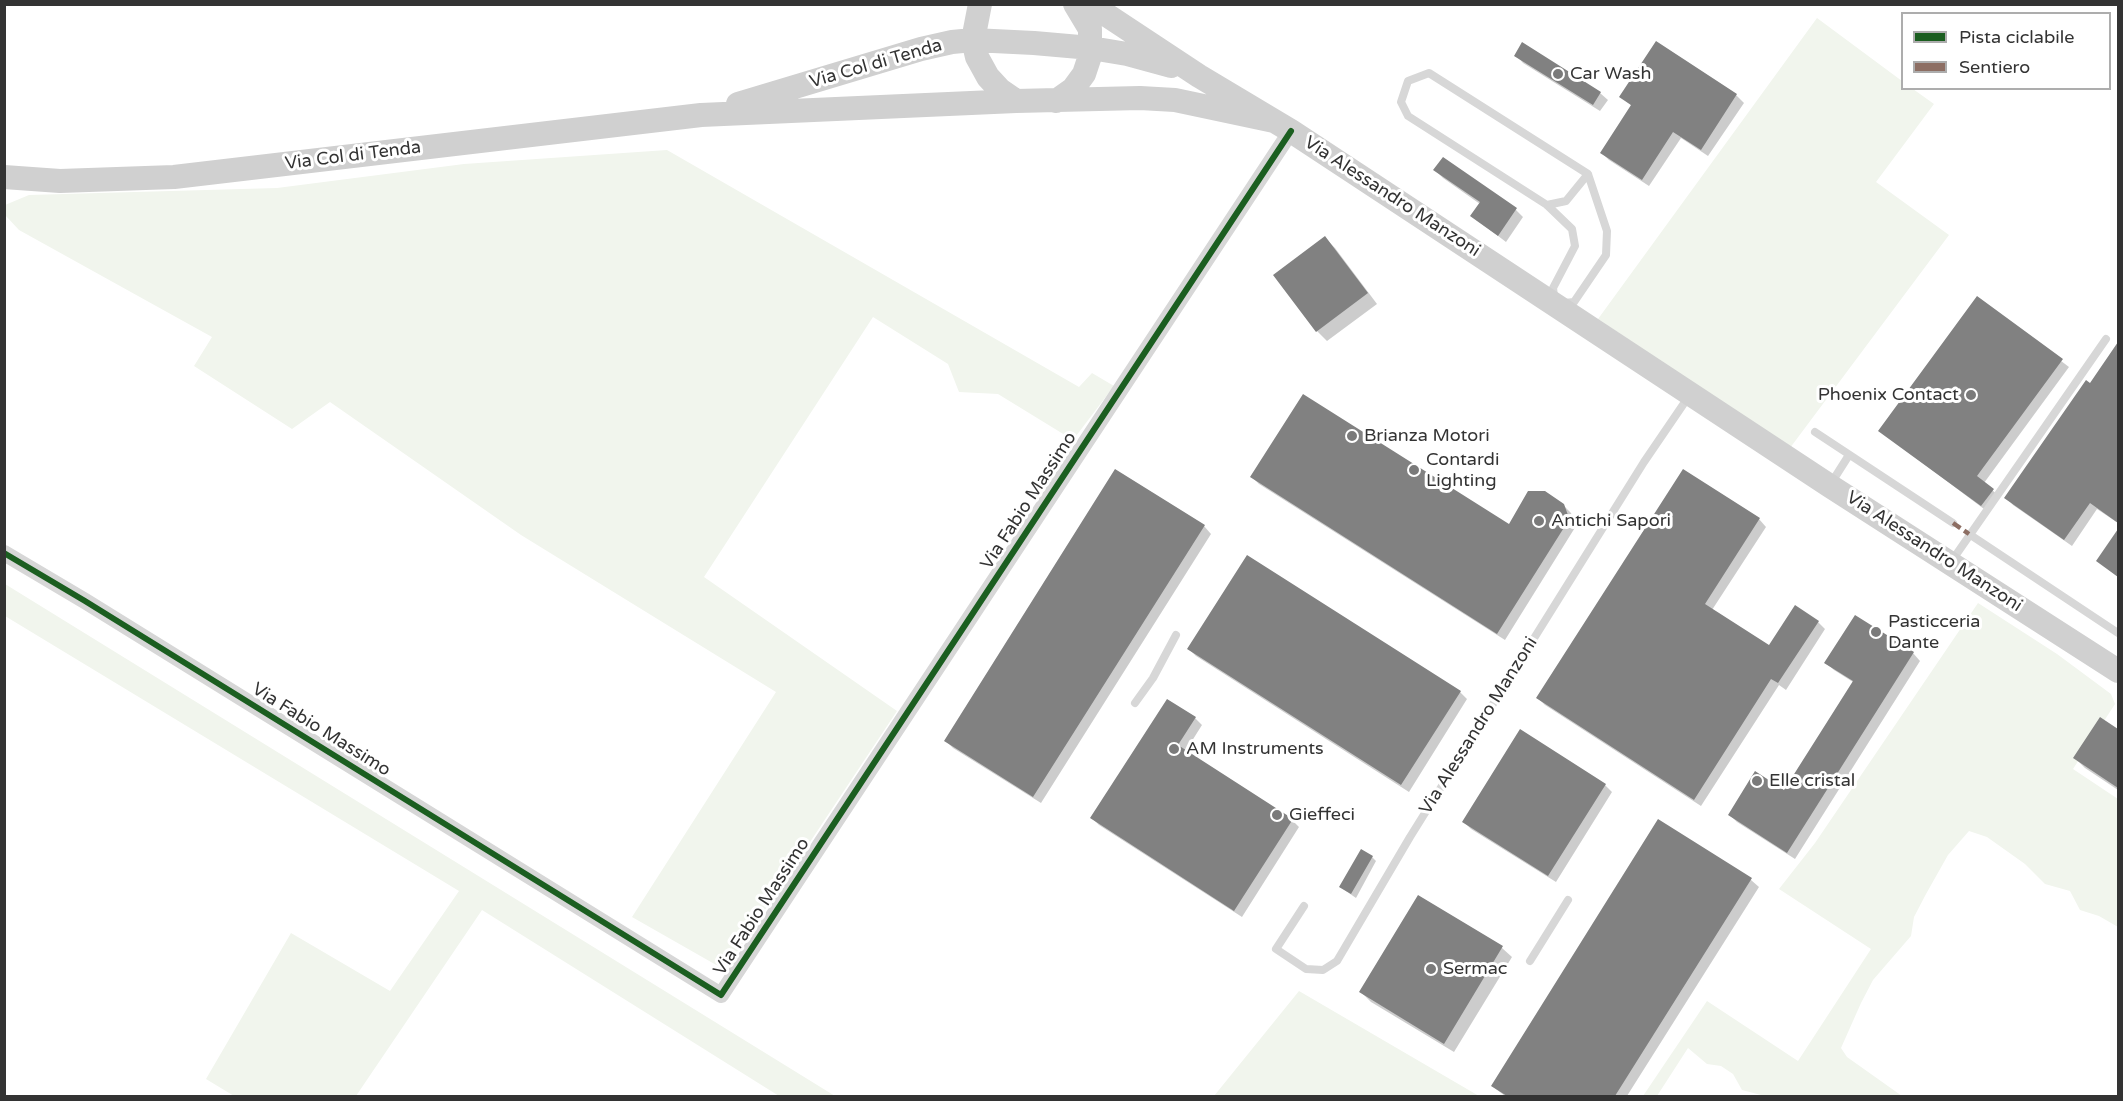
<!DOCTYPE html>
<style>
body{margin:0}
#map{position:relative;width:2123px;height:1101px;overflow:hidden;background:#fff;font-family:"Varela Round",sans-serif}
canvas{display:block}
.frame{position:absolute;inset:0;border:6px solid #333;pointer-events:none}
.legend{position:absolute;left:1901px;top:12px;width:210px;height:78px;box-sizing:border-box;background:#fff;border:2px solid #adadad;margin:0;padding:8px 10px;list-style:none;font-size:18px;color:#333}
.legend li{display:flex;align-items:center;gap:12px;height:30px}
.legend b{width:30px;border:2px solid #adadad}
</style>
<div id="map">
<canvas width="2123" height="1101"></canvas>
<div class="frame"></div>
<ul class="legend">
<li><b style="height:8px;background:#1b5e20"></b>Pista ciclabile</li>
<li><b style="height:8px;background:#8d6e63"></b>Sentiero</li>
</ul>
</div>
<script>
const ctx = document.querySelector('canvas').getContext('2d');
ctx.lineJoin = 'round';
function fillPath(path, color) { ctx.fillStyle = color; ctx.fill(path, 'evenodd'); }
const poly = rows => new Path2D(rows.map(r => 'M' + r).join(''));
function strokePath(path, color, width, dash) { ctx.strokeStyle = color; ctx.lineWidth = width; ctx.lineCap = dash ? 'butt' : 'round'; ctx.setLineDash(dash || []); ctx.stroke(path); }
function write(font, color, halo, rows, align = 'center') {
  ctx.font = font + ' "Varela Round",sans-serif'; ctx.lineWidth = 6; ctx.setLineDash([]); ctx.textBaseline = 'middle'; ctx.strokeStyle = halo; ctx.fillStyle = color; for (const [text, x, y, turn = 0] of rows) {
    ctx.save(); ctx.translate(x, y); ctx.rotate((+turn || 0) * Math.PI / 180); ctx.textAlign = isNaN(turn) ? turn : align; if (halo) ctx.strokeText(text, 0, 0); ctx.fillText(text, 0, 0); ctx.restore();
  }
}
fillPath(poly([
 [1817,18,1902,81,1902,88,1913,89,1934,104,1876,182,1949,235,1790,448,1598,319],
 [667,150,1079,387,1092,373,1114,386,1073,440,998,394,959,392,948,364,873,317,704,577,897,711,725,970,632,917,776,692,521,535,330,402,292,429,194,366,212,337,19,230,5,215,5,205,29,195,277,188,464,164],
 [5,584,835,1096,779,1096,482,910,356,1096,234,1096,206,1079,291,933,390,991,459,891,5,616],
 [1978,603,2057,654,2111,694,2115,704,2073,769,2118,799,2118,927,2099,916,2080,910,2070,891,2045,884,2025,864,1987,837,1969,831,1948,855,1926,894,1914,917,1911,936,1873,980,1861,1003,1841,1048,1847,1057,1902,1096,1761,1095,1742,1090,1733,1074,1721,1066,1707,1064,1688,1048,1657,1096,1643,1096,1707,1001,1798,1061,1871,949,1779,889,1815,843],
 [1299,991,1479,1096,1214,1096]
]), '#f1f5ed');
fillPath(poly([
 [1656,43,1736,95,1744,103,1708,156,1681,138,1649,186,1609,160,1602,153,1632,106,1621,97],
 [1516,55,1600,93,1608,100,1600,111,1523,63],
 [1443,159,1516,210,1523,217,1506,242,1472,216,1480,204,1443,178,1435,170],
 [1325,238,1335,248,1377,304,1327,341,1317,331],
 [1978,298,2069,367,1984,483,2000,497,1988,512,1880,431],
 [2118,344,2118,523,2097,509,2072,546,2013,505,2006,497,2091,385],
 [1252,477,1510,526,1563,505,1571,513,1576,526,1505,640,1259,484],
 [1759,519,1766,527,1712,610,1770,647,1818,622,1825,629,1786,690,1779,685,1701,806,1545,705,1538,698],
 [1204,526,1211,534,1041,803,953,748,945,740],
 [2118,531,2118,577,2098,561],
 [1189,649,1460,692,1467,699,1409,792,1196,656],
 [1913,653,1920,661,1795,859,1737,822,1730,815,1785,792,1853,682,1834,670,1826,663],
 [1195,718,1202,725,1185,752,1292,820,1299,827,1242,917,1099,825,1092,818],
 [2101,719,2118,730,2118,790,2085,768,2075,758],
 [1605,785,1612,792,1556,882,1471,829,1463,821],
 [1659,821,1751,880,1759,887,1627,1096,1505,1096,1492,1086],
 [1372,857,1376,861,1356,898,1340,887],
 [1419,897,1502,948,1512,957,1454,1052,1371,1002,1361,992]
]), '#0003');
fillPath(poly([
 [1656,41,1737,94,1701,150,1673,132,1642,180,1600,153,1631,105,1619,97],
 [1522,42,1601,92,1593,105,1514,56],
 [1443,157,1517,208,1498,236,1470,216,1480,202,1433,170],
 [1325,236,1368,293,1316,332,1273,275],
 [1977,296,2063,359,1977,476,1994,489,1981,506,1878,431],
 [2118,342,2118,523,2090,503,2064,540,2004,498,2086,380,2090,383],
 [1303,394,1509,524,1528,491,1545,491,1564,504,1569,518,1565,526,1497,634,1250,477],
 [1115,469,1205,525,1033,797,944,741],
 [1683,469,1760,518,1705,604,1769,645,1795,605,1819,621,1778,683,1771,679,1694,800,1536,698],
 [2118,529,2118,577,2096,561],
 [1247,555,1461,691,1401,785,1187,649],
 [1855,615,1914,652,1787,853,1728,815,1755,771,1784,790,1853,681,1824,663],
 [1167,699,1196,717,1178,745,1293,819,1234,911,1090,818],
 [2100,717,2118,729,2118,788,2073,758],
 [1520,729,1606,784,1548,876,1462,822],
 [1658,819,1752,878,1615,1096,1507,1096,1491,1086],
 [1361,849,1373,856,1351,894,1339,887],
 [1418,895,1503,946,1444,1044,1359,992]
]), '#818181');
strokePath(poly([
 [1547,205,1566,201,1588,174,1429,73,1408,81,1401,102,1408,116,1547,205,1572,229,1575,246,1553,288,1555,304,1574,302,1606,255,1607,231,1588,174],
 [1815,432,1953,523],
 [1830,485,1849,455],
 [1969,534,2118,633],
 [1951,562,2106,339],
 [1135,703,1153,678,1176,635],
 [1304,906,1276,949,1306,969,1323,970,1337,961,1410,837,1644,462,1689,396],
 [1530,961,1568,900]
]), '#d7d7d7', 8);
strokePath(poly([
 [4,553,85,601,721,995,1291,131]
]), '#d7d7d7', 16);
strokePath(poly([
 [980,4,973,40,977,57,988,77,1000,90,1016,101],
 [1090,4,1199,76,1291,131,1830,486,2118,671],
 [1056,101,1073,89,1084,74,1090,56,1090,29,1075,4],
 [738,104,921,49,952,42,973,40,1034,43,1091,48,1127,54,1171,66],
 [4,177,60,181,174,177,701,115,1016,101,1140,98,1175,100,1274,121]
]), '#d0d0d0', 24);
strokePath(poly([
 [1953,523,1969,534]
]), '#8d6e63', 4.5, [9, 4.5]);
strokePath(poly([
 [4,553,85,601,721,995,1291,131]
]), '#1b5e20', 6);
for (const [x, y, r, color] of [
 [1558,74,6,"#7a7a7a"],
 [1971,395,6,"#7a7a7a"],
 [1352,436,6,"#7a7a7a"],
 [1414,470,6,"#7a7a7a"],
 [1539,521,6,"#7a7a7a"],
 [1876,632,6,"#7a7a7a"],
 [1174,749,6,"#7a7a7a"],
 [1757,781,6,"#7a7a7a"],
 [1277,815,6,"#7a7a7a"],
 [1431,969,6,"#7a7a7a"]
]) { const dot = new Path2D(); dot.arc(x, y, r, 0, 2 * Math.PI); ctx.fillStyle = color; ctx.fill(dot); strokePath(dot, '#fff', 2); }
write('18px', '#333', '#fff', [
 ["Via Col di Tenda",876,64,-16],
 ["Via Col di Tenda",353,156,-7],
 ["Via Alessandro Manzoni",1392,197,33],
 ["Via Fabio Massimo",1029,501,-57],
 ["Via Alessandro Manzoni",1934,552,33],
 ["Via Alessandro Manzoni",1479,726,-58],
 ["Via Fabio Massimo",321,730,32],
 ["Via Fabio Massimo",762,907,-57]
]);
write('18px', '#333', '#fff', [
 ["Car Wash",1570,74],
 ["Phoenix Contact",1959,395,"right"],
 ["Brianza Motori",1364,436],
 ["Contardi",1426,460],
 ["Lighting",1426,481],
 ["Antichi Sapori",1551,521],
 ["Pasticceria",1888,622],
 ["Dante",1888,643],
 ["AM Instruments",1186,749],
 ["Elle cristal",1769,781],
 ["Gieffeci",1289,815],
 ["Sermac",1443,969]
], 'left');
</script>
